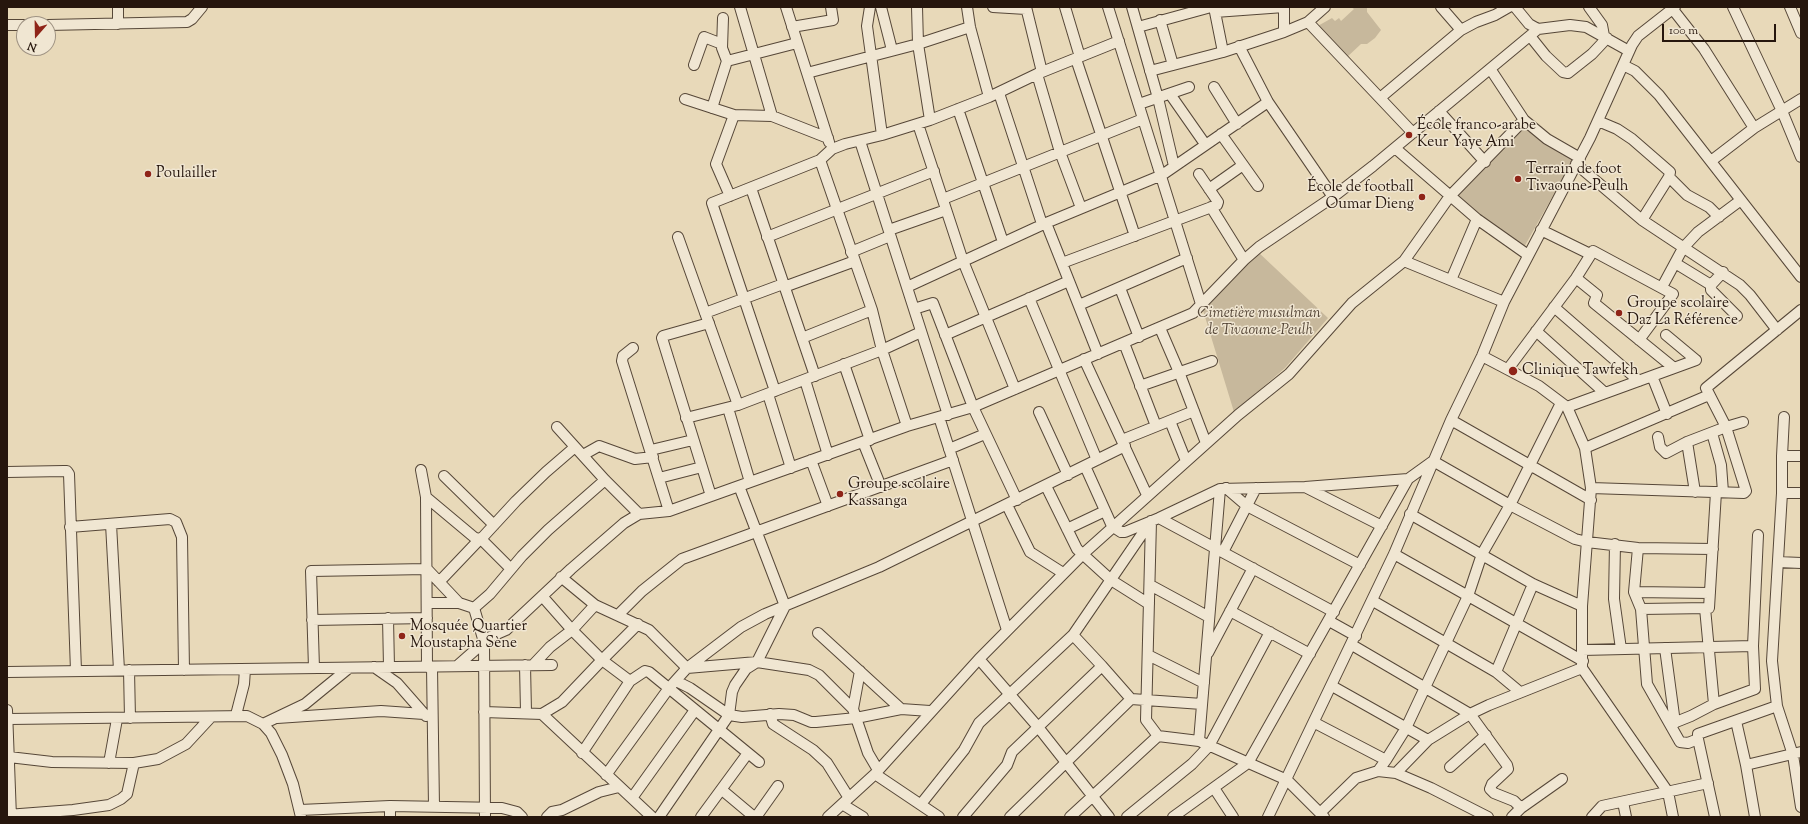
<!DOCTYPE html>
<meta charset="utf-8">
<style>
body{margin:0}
#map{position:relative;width:1808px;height:824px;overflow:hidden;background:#e8d9b9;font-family:"Sorts Mill Goudy",serif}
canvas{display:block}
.frame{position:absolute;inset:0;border:8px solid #26160d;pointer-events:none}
.north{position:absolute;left:16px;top:16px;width:40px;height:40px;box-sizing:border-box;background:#f0e6d2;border:1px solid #9f9383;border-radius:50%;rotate:200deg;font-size:11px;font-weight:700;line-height:16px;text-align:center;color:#26160d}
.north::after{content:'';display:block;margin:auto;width:14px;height:18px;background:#8f2418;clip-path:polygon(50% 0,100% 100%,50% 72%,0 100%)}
.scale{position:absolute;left:1662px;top:24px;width:114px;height:18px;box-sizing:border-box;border:2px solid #26160d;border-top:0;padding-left:5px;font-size:12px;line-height:14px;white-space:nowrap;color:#26160d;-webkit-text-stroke:3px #f0e6d2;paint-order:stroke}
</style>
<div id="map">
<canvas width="1808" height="824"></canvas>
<div class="frame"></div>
<div class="north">N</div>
<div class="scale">100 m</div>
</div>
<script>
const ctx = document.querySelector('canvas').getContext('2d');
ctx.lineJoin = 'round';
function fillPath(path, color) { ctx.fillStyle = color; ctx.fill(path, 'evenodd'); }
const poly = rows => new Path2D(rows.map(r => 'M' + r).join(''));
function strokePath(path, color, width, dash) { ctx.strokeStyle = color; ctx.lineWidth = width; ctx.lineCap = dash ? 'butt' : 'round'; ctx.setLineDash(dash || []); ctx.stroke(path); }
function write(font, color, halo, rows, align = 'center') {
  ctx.font = font + ' "Sorts Mill Goudy",serif'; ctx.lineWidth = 3; ctx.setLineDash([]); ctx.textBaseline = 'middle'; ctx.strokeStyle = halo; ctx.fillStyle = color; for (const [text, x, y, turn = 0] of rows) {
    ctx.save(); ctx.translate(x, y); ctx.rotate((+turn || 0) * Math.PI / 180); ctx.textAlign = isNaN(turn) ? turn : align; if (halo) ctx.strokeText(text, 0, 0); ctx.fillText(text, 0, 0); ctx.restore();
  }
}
fillPath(poly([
 [1351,7,1367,7,1367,12,1381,30,1375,38,1367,44,1361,44,1346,58,1316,27,1332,18,1335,21,1339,18,1341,21,1354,9],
 [1522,127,1573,160,1523,249,1455,197],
 [1257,251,1328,318,1285,368,1234,412,1202,307]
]), '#c7b89c');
const minor = poly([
 [118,7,118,24],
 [740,7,772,116],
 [786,7,829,142],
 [870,7,867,26,882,135],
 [881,7,892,50],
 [917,7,918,44,930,120],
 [967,7,970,27,989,97],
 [993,7,1026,9],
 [1026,7,1042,72],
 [1065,7,1080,57],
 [1108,7,1201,304],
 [1132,7,1158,98,1174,166],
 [1214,7,1223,52],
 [1284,7,1284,32],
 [1441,7,1461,30],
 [1515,7,1529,24,1538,29,1570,25,1586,27,1629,51],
 [1589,7,1602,25,1604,36],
 [1671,7,1704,49,1754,128],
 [1733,7,1782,111,1801,157],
 [1790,7,1801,33],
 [1215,12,1284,7],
 [1160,20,1173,65],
 [1308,22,1413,133],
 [7,25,24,25],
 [48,25,187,22,192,19,202,7],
 [792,27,833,20,831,7],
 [1138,27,1211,7],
 [1530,36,1546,56,1563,72,1568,73,1592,54,1607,38],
 [1239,46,1268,102,1333,197],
 [1076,59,1135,236],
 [727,61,797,43],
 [694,65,704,37,722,44],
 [1623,65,1635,71,1659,95,1801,277],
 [1491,70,1524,120,1547,139,1580,158],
 [1150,71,1223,52,1284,32,1308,22,1325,7],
 [807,73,918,44,970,27],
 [1037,74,1060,152,1081,208],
 [1214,87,1237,124],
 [999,93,1042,224],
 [1170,94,1205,144],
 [1380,98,1461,30,1476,22,1495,15,1509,7],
 [685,99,734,115,772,116,828,138],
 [1139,104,1189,87],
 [712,108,727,61,722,48,723,18],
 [958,109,1003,242],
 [1439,111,1485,162],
 [1598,121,1617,129,1632,139,1670,172,1669,177,1642,220],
 [918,124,963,261,1015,389],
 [1221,134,1258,186],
 [860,141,948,415],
 [1395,148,1477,219,1528,255],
 [820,160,872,310,882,350,907,426],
 [1711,161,1754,128,1801,99],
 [1576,164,1642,220,1740,285,1750,295,1777,330],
 [1669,177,1687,195,1709,207,1719,217],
 [751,188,815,376],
 [1209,189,1243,165],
 [730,196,716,164,734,115],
 [943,199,1143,119],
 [1211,207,1244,260],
 [1046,223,1098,354],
 [889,230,946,210],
 [1541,230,1590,254],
 [678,237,738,405],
 [767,237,934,171],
 [851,252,890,236],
 [1404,261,1504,302],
 [1062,263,1217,205,1218,202,1199,174],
 [1675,263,1711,285],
 [1723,272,1711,285,1711,290,1737,316],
 [1576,278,1597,295,1594,303,1674,368],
 [1451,280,1477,219],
 [784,287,855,261],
 [907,287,1046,223,1162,175,1268,102],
 [1662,287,1683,248,1698,232,1741,200],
 [1120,288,1139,337],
 [1029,298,1097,460],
 [1079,305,1187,258],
 [1554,307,1639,381],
 [914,309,933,303,973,407,1017,500],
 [705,313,783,284],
 [709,323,663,336,662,338,711,496],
 [1160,328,1179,372,1206,443],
 [1536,331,1605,393],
 [945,335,1069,281],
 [1666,335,1696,360],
 [802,338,872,310],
 [1124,343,1156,426],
 [633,348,623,356,622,361,669,511],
 [1482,356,1539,386,1567,407,1585,448,1591,488,1582,606,1582,668,1668,792,1673,817],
 [1084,359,1147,495],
 [844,364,870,440],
 [1508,369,1576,278,1593,251,1673,294,1639,340],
 [1652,376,1667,414],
 [805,380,828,455],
 [1140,386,1212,361],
 [775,391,712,203,820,160,832,149,845,144,882,135,930,120,989,97,1037,74,1119,41],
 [768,394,791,468],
 [1567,407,1696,360],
 [728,408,750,482],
 [1039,412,1068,475],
 [939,417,1007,630],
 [1784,417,1782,456,1801,456],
 [686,418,738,405,882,350,921,332],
 [1451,420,1591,500],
 [1170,421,1186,461],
 [557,427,605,480,639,514],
 [1712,433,1721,465,1723,492],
 [1658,437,1660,447,1666,453,1687,442,1726,427,1743,422],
 [1122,440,1194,411],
 [863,442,881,487],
 [1687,442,1695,492],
 [1585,448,1709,395],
 [949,449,985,434],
 [651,450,693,440],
 [583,455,599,446,635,459,653,457],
 [1782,456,1782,493,1772,661,1777,706,1793,755,1801,807],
 [811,460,828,506],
 [1085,466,1112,526,1121,532,1125,532,1159,518,1220,489,1305,487,1408,479],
 [421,470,426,497,427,667],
 [7,472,64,471,67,471,69,474,76,671],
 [444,476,494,525],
 [659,478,702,467],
 [1046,486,1077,549,1111,580,1149,604],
 [1305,487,1382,526],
 [1226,488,1247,506,1360,565],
 [1591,488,1744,493,1746,491,1726,427,1706,388,1801,310],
 [1782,493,1801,493],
 [426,497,475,538,481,539,511,569],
 [1007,505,1030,552,1063,573],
 [1410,514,1533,584,1582,606],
 [1159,518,1334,612],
 [111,524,119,670],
 [70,527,170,519,176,522,182,537,184,670],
 [1067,529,1105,511],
 [481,539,516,501,546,472,575,447],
 [1615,544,1614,599,1621,649],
 [1638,548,1634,592,1641,609,1647,684,1680,742,1688,743,1698,739],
 [1223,552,1256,488],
 [1394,554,1583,661],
 [1778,562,1801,563],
 [561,577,595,605,649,630,687,668],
 [439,582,479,540],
 [1150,585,1209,617],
 [1634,592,1710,593],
 [542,596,572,630,595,605],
 [1373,601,1496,672,1520,692],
 [427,603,459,603,474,608],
 [474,608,484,642,485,817],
 [474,608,490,594,522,556,548,530,605,480],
 [1705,608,1714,704],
 [1641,609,1709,608,1716,492],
 [1230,611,1310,654],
 [618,615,642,591,682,559,953,460],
 [388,618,389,667],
 [312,620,427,618],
 [1329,621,1356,636],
 [818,633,901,709],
 [1073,635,1102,666,1131,699,1202,704],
 [1352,645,1470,714,1507,765,1508,769,1492,784,1490,789,1494,793,1514,801,1521,808],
 [1665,648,1675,723],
 [1582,650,1753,646],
 [1208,653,1253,568],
 [1148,655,1204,683],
 [979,659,1038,727,1109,817],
 [525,665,526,712],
 [533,665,550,647,572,630,602,660,638,624],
 [457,666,490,637,506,630,571,569,624,523,639,514,669,511,907,426,973,407,1193,313,1244,260,1259,247,1333,197,1373,166,1538,29],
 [374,667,397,683,426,716],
 [432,667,434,807],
 [314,668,311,571,427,569,459,603],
 [687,668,757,662,809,670,819,675,853,709],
 [129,670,130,718],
 [860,671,853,709,868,753,878,770],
 [7,672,552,665],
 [1496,672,1533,584],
 [676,681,690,688,729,715,742,717,779,714,794,715,811,722,816,722,856,718,901,709,930,711],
 [1332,686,1428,740],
 [7,710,11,817],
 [484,712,542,714,562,702,602,660,630,681],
 [542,714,652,817],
 [770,714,773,724,813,750,827,763,849,798],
 [236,715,244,684,245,669],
 [277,718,381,711,424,714],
 [9,719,247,716,263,724,271,733,282,755,293,784,301,817],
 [1736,721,1746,765,1755,817],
 [1315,723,1386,760],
 [263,724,305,704,349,668],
 [1671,724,1691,716,1714,704,1755,689,1753,646,1758,535],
 [1199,741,1220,489],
 [582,753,630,681,645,671,649,672,759,762],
 [9,757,52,762,134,763],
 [109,763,117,719],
 [1746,765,1801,752],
 [1450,767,1486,735],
 [1378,771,1396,773,1431,788,1488,817],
 [1396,773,1428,740,1470,714,1489,705,1582,668],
 [875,774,939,817],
 [606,775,669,688,687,668,741,627,765,614,879,567,1125,446],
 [1214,788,1233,817],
 [722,790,753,816],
 [632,798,695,710],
 [1623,802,1626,817],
 [842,804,863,817],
 [921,804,964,750,979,723,1073,635,1151,521,1146,720,1158,736,1199,741,1287,780,1324,817],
 [390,806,390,817],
 [300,810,390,806,502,808,517,812,522,817],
 [1320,813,1356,778,1378,771,1386,760,1406,728,1468,596,1482,554,1510,505,1561,403],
 [7,815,73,810,109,805,121,799,127,794,134,763,158,759,186,744,211,717],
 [547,817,552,812,562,810,599,792,619,787],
 [659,817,729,715,732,692,735,685,746,669,757,662,785,606,739,486],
 [701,817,748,753],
 [756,817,778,786],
 [828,817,875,774,979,659,1083,554,1238,415,1289,374,1352,303,1404,261,1450,196,1524,120],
 [963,817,1007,765,1012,752,1102,666],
 [1010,817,1131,699],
 [1070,817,1158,736],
 [1127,817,1192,764,1209,746,1270,632],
 [1173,817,1248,763,1408,479,1433,461,1510,505,1575,539,1587,542,1638,548,1713,549],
 [1268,817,1394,554,1451,420,1482,356,1504,302,1590,138,1632,45,1638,36,1675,7],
 [1512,817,1521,808,1562,779],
 [1592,817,1602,806,1708,783],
 [1715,817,1698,739,1698,734,1777,706]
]);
strokePath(minor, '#564738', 12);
strokePath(minor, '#f0e6d2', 10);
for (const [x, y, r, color] of [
 [1409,135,4,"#8f2418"],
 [148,174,4,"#8f2418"],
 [1518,179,4,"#8f2418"],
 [1422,197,4,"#8f2418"],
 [1619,313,4,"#8f2418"],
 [1513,371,5,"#8f2418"],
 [840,494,4,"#8f2418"],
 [402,636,4,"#8f2418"]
]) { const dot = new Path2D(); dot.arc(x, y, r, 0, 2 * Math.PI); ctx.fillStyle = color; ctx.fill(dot); strokePath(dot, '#f0e6d2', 1.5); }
write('15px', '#26160d', '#f0e6d2', [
 ["École franco-arabe",1417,126],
 ["Keur Yaye Ami",1417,143],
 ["Terrain de foot",1526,170],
 ["Tivaoune-Peulh",1526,187],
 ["Poulailler",156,174],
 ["École de football",1414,188,"right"],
 ["Oumar Dieng",1414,205,"right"],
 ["Groupe scolaire",1627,304],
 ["Daz La Référence",1627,321],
 ["Clinique Tawfekh",1522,371],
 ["Groupe scolaire",848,485],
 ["Kassanga",848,502],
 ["Mosquée Quartier",410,627],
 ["Moustapha Sène",410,644]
], 'left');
write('italic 15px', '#564738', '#f0e6d2', [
 ["Cimetière musulman",1259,314],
 ["de Tivaoune-Peulh",1259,331]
]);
</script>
